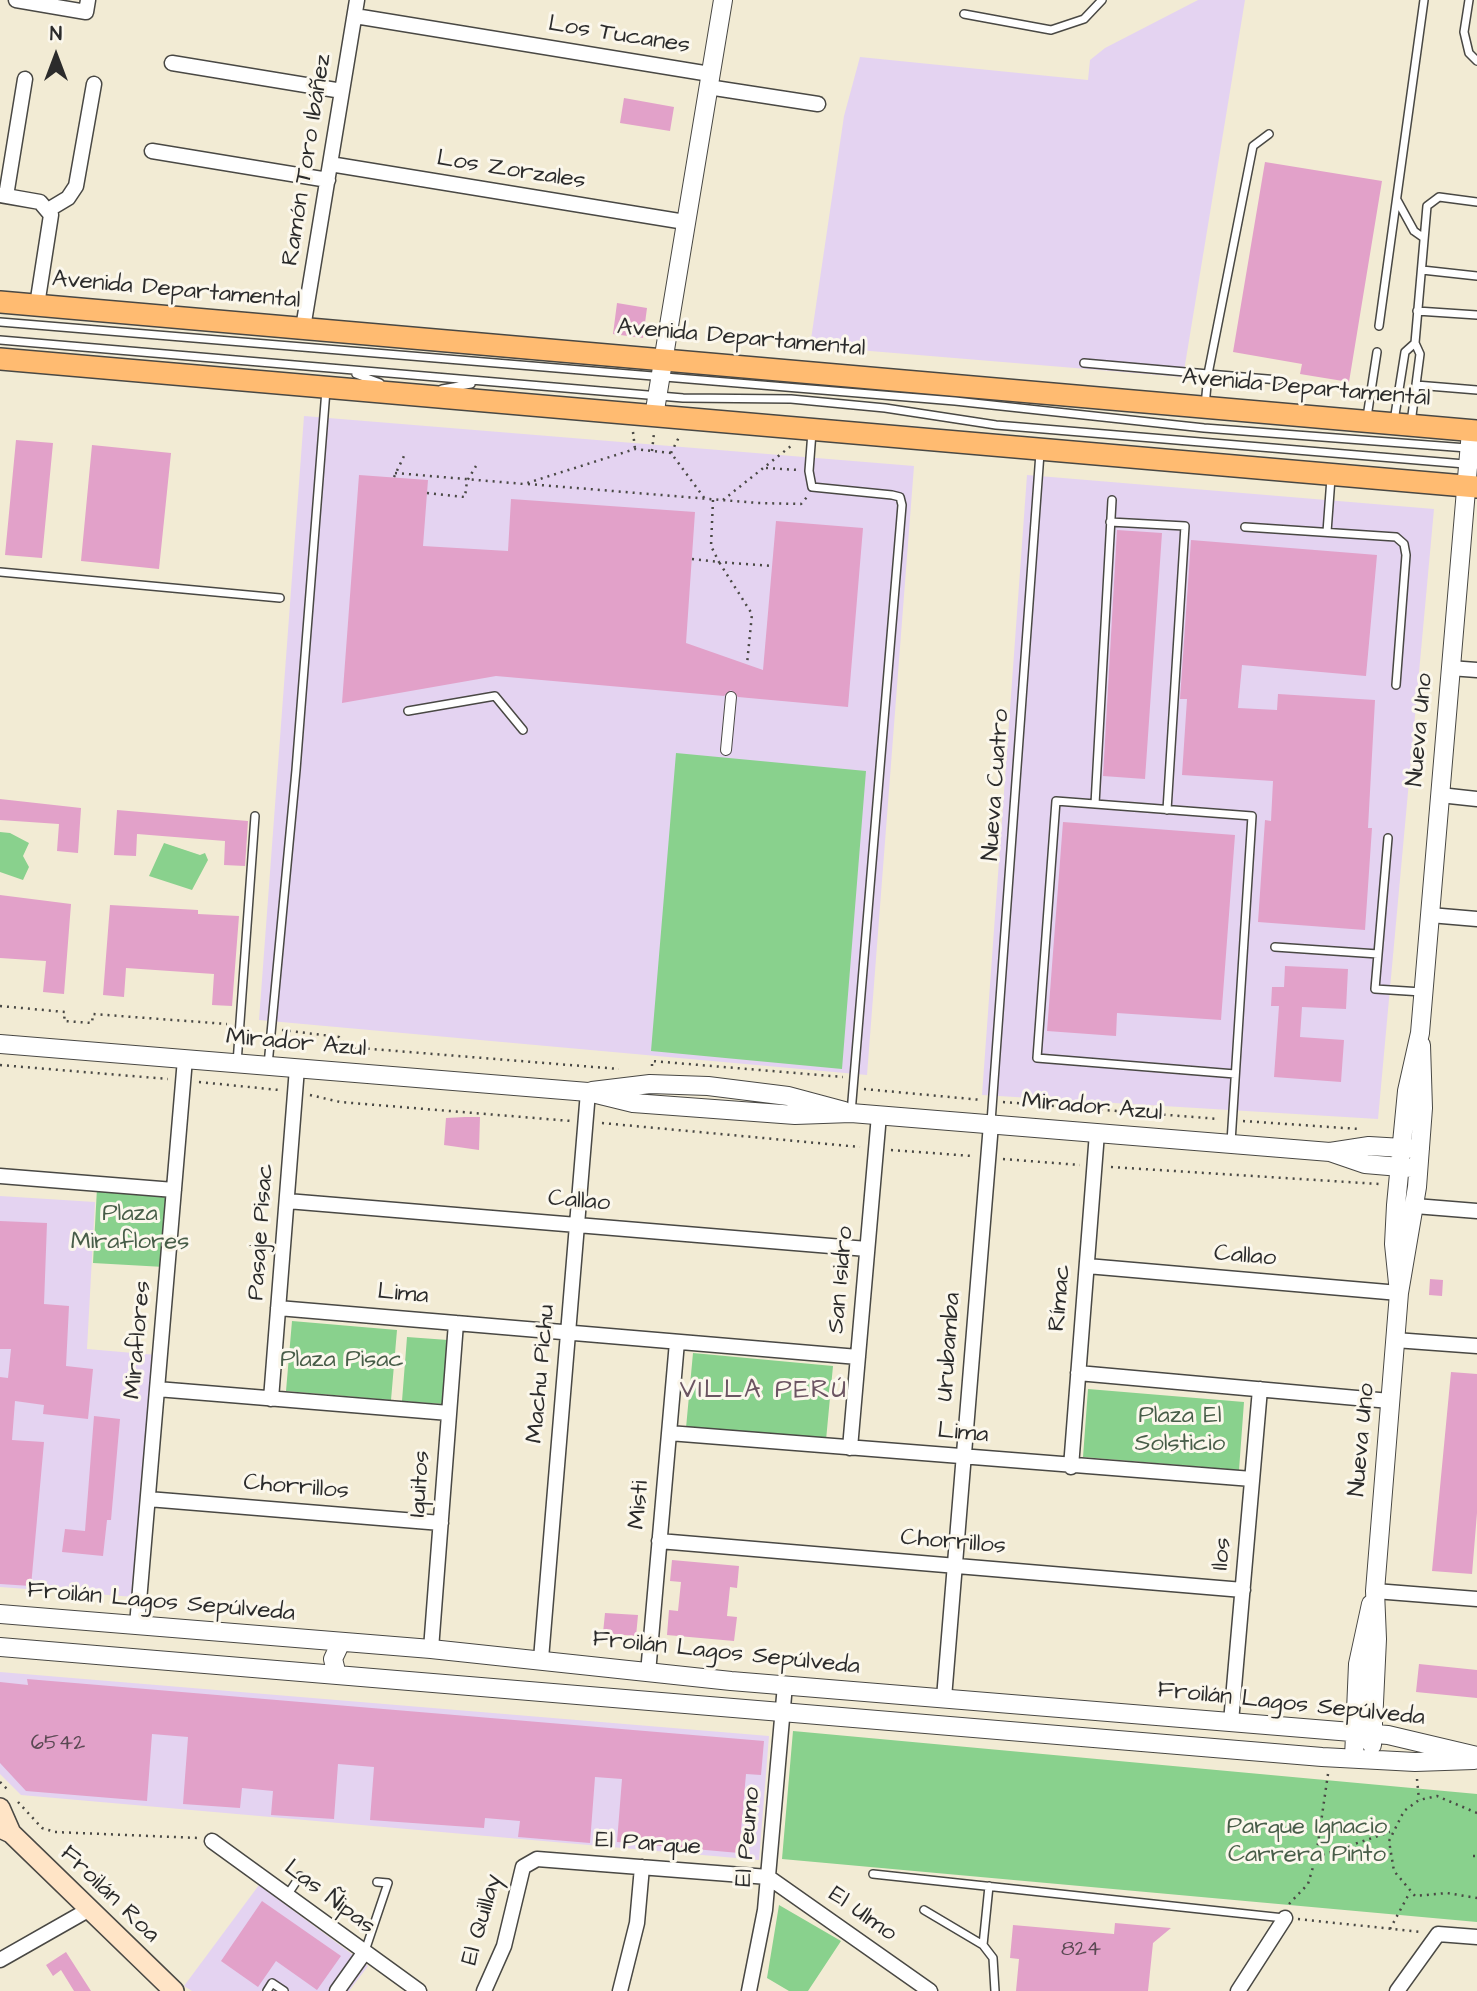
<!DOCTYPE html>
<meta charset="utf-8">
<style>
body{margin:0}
#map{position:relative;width:1477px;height:1991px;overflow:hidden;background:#f2ebd4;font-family:"Architects Daughter",sans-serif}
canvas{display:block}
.north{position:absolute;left:21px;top:21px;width:70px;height:70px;-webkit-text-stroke:5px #fbf7ec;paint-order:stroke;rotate:0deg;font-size:19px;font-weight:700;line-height:28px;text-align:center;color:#2b2b2b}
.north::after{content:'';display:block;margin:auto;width:24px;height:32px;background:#2b2b2b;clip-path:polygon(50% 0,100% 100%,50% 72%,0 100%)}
</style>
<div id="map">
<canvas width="1477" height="1991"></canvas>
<div class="north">N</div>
</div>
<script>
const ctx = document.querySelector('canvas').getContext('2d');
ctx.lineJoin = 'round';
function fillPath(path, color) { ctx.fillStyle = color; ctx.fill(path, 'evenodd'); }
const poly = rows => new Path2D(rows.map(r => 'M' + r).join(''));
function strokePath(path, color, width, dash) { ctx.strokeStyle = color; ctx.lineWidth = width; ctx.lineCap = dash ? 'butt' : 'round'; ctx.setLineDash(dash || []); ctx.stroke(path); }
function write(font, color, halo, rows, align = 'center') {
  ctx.font = font + ' "Architects Daughter",sans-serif'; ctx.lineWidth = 6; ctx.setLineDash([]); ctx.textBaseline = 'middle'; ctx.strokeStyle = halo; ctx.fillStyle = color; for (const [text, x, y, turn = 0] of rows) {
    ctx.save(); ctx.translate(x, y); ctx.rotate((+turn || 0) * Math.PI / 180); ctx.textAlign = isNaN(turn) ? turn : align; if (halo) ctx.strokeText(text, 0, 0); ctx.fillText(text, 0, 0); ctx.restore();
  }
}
fillPath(poly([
 [1198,0,1245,0,1183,377,810,346,844,116,860,57,1088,80,1090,60,1105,48],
 [304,416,914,466,867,1075,259,1020],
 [1027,475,1434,509,1378,1119,982,1095],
 [0,1196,95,1202,87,1349,157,1355,135,1597,0,1587],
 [0,1672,769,1736,759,1860,21,1795,0,1774],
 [259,1885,368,1966,349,1991,192,1991,184,1986]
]), '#e4d3f1');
fillPath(poly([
 [676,753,866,771,842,1069,651,1051],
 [0,832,10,833,29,843,23,856,29,867,23,880,0,872],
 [164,843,200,855,205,853,208,860,192,890,149,876],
 [97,1188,170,1193,164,1267,93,1263],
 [292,1321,397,1330,391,1400,286,1391],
 [407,1337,448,1340,443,1404,402,1401],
 [693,1353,833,1366,826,1440,686,1428],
 [1088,1389,1244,1402,1239,1470,1083,1457],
 [793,1731,1477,1794,1477,1922,782,1859],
 [779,1905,841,1941,808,1991,789,1991,767,1978]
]), '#89d18d');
fillPath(poly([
 [624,98,674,107,670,131,620,123],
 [1265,162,1382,181,1349,382,1300,374,1302,364,1233,352],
 [617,303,647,308,643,338,613,334],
 [16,440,53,443,42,558,5,555],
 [92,445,171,453,159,569,81,561],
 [359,475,428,480,423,546,508,551,511,499,695,512,686,643,763,670,776,521,863,528,848,707,738,697,731,690,724,696,496,676,342,703],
 [1117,530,1162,533,1145,779,1103,776],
 [1191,540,1377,555,1366,676,1242,665,1238,708,1277,710,1278,694,1375,700,1368,828,1372,828,1365,930,1258,922,1265,820,1271,821,1273,781,1182,775,1187,699,1180,699],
 [0,799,81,808,78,853,57,851,59,824,0,820],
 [117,810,248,821,245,866,224,865,225,841,137,834,136,856,114,855],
 [1063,822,1235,835,1221,1020,1117,1013,1116,1036,1047,1031],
 [0,895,71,904,64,994,43,992,46,961,0,958],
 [110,905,198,910,198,914,239,916,232,1006,212,1005,214,974,126,968,124,997,103,995],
 [1285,966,1348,969,1346,1009,1302,1007,1300,1037,1344,1040,1341,1082,1274,1077,1279,1006,1271,1006,1272,987,1284,987],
 [465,1117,480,1117,479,1150,444,1145,446,1118],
 [0,1221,47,1223,44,1304,69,1306,66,1366,93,1369,88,1419,43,1414,44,1405,15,1401,12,1440,44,1442,31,1586,0,1584,0,1377,8,1378,11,1349,0,1349],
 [1430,1279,1443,1280,1442,1296,1429,1295],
 [1451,1372,1477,1374,1477,1513,1472,1574,1432,1571],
 [94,1416,120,1419,111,1520,107,1520,103,1556,62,1552,65,1529,85,1531],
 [672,1560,739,1566,737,1588,730,1587,727,1616,737,1617,734,1641,667,1635,669,1610,678,1611,681,1582,670,1581],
 [605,1613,638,1615,636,1636,603,1633],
 [1419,1664,1477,1670,1477,1698,1416,1692],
 [27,1679,764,1741,761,1775,746,1774,739,1853,617,1842,622,1779,595,1777,590,1843,518,1837,520,1821,485,1818,484,1828,370,1820,374,1767,338,1764,334,1819,271,1815,273,1791,242,1788,240,1808,183,1804,188,1737,152,1734,147,1801,26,1791,0,1763,0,1682,28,1685],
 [262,1901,341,1956,317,1990,276,1961,258,1987,221,1961],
 [1115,1923,1171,1928,1153,1943,1148,1991,1016,1991,1019,1959,1010,1958,1013,1925,1114,1934],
 [66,1952,91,1991,74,1991,61,1970,53,1976,46,1965]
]), '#e2a1c9');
const service = poly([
 [1469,0,1464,32,1469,53,1477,61],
 [964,14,1051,30,1084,19,1102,0],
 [1269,134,1253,146,1208,374,1279,380],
 [1397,200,1414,231,1424,238],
 [1422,270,1477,276],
 [1417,311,1477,315],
 [0,322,955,401,1204,428,1467,448],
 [1379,326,1424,0],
 [0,340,683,398,791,399,885,408,996,425,1477,465],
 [1084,363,1208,374,1205,406],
 [356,374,380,383],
 [1416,385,1477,390],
 [442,389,471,384],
 [1367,417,1377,352],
 [1394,421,1405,352,1415,343],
 [1411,423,1420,354,1415,343,1427,206,1439,197,1477,202],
 [812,432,809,471,812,487,892,495,900,497,902,505,851,1113],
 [1110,522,1185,526,1167,810],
 [1245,527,1396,537,1404,544,1406,555,1396,685],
 [1327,532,1331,478],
 [0,572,280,598],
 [408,711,495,696,523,730],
 [1095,804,1112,500],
 [1388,838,1375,989,1422,992],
 [1275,947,1378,954],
 [237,1063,255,816],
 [268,1065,296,770,326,390],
 [991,1122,1040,453],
 [1231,1142,1252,816,1056,801,1037,1058,1235,1074],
 [873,1874,1284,1918],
 [288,1894,300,1876],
 [924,1910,983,1945,993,1958,995,1991],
 [983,1945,989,1886],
 [365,1951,388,1883,377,1882],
 [267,1991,272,1983,284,1991]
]);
const pedestrian = poly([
 [726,750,731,697]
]);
const minor = poly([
 [16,0,86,12,88,0],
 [355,16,710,74],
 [172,63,342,91],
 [708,87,818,104],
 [152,151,328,180],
 [330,164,685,222],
 [0,195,40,202,51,215,37,305],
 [6,196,25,79],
 [48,210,68,198,76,186,94,84],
 [303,328,357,0],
 [1450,668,1477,670],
 [1440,795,1477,799],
 [1430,915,1477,919],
 [0,1176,174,1190],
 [287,1201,867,1249],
 [1415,1206,1477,1211],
 [1087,1266,1399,1293],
 [278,1308,858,1357],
 [1395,1340,1477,1346],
 [1078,1373,1390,1401],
 [157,1389,449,1413],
 [271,1399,297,1068],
 [669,1433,1252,1479],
 [850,1448,879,1115],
 [1071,1467,1097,1133],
 [148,1499,441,1523],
 [659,1541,1243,1590],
 [1375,1591,1477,1599],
 [137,1625,185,1059],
 [431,1649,456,1323],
 [541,1659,588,1092],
 [648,1673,677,1342],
 [944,1698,991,1124],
 [1231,1722,1260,1389],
 [212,1841,419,1991],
 [0,1960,88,1910],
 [337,1991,364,1953],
 [484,1991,504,1946,523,1867,537,1859,768,1877,930,1991],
 [620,1991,637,1923,642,1867],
 [749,1991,765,1910,785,1685],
 [1238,1991,1285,1918],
 [1397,1991,1438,1934,1477,1937]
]);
const tertiary = poly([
 [654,416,723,0],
 [0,1044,588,1092,633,1103,795,1115,851,1113,1330,1152,1369,1146,1420,1149],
 [592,1091,650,1084,708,1086,788,1096,844,1111],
 [1330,1152,1365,1164,1412,1168],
 [1399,1293,1394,1244,1396,1205,1407,1091,1420,1033,1471,431],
 [0,1614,431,1649,731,1681,1388,1735,1477,1756],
 [0,1647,1322,1757,1415,1762,1474,1760],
 [337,1675,333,1659,341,1642],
 [1372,1745,1377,1639,1375,1591,1399,1293,1417,1187,1423,1108,1421,1045],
 [1354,1758,1358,1664,1371,1604]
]);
const secondary = poly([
 [0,1808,11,1833],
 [0,1828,11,1833,174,1991]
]);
const primary = poly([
 [0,302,1477,431],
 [0,359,1477,487]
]);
strokePath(service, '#494844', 10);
strokePath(pedestrian, '#494844', 12);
strokePath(minor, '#494844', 17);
strokePath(tertiary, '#494844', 20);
strokePath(secondary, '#494844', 22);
strokePath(primary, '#494844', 24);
strokePath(poly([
 [633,432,635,449],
 [652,451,654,433],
 [671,453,679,437],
 [766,468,798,470],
 [395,473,524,484,635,449,671,453,705,499],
 [394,477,404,456],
 [528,484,758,503,801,504,807,497],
 [427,493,465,497,467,481,476,466],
 [713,500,711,546,719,562,772,566],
 [723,500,791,446],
 [692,559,719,562,752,614,747,664],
 [0,1006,65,1012,64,1021,92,1023,93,1014,227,1024],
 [282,1030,339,1037,347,1047,619,1069],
 [0,1065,168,1079],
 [652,1066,652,1061,843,1077],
 [199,1082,279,1090],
 [864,1089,982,1100],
 [310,1095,340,1102,571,1121],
 [1003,1102,1219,1119],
 [1243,1121,1359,1129],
 [602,1123,860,1147],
 [891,1150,972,1156],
 [1003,1159,1080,1165],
 [1111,1167,1379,1184],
 [1328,1774,1316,1857,1390,1832],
 [1417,1779,1419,1800],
 [0,1782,9,1791],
 [18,1802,42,1828,55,1832,198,1838],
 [1477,1813,1437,1796,1419,1800,1404,1811,1389,1841,1394,1871,1415,1896,1447,1893,1477,1898],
 [1473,1856,1477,1856],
 [1289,1904,1308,1884,1316,1857],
 [1298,1919,1421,1932],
 [1390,1929,1410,1892]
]), '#494844', 2.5, [2, 5]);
strokePath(service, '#fff', 7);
strokePath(pedestrian, '#fff', 10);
strokePath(minor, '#fff', 14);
strokePath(tertiary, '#fff', 18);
strokePath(secondary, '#ffe4c6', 19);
strokePath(primary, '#ffbb71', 21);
write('21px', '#594852', null, [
 ["6542",58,1745],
 ["824",1081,1951]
]);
write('24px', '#2b2b2b', '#fbf7ec', [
 ["Los Tucanes",619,36,9],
 ["Ramón Toro Ibáñez",308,160,-81],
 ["Los Zorzales",511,171,9],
 ["Avenida Departamental",176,291,5],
 ["Avenida Departamental",741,339,5],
 ["Avenida Departamental",1306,389,5],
 ["Nueva Uno",1421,730,-85],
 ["Nueva Cuatro",997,785,-86],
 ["Mirador Azul",296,1044,5],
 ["Mirador Azul",1092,1108,5],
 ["Callao",579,1202,5],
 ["Pasaje Pisac",262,1232,-86],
 ["Callao",1245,1257,5],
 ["San Isidro",842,1280,-85],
 ["Lima",403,1295,5],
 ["Rímac",1061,1298,-85],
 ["Miraflores",139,1340,-85],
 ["Urubamba",950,1347,-86],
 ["Machu Pichu",542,1374,-85],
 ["Lima",963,1434,5],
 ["Nueva Uno",1363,1440,-85],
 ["Iquitos",421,1484,-86],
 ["Chorrillos",296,1488,5],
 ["Misti",640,1505,-85],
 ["Chorrillos",953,1543,5],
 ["Ilos",1223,1554,-85],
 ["Froilán Lagos Sepúlveda",161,1603,5],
 ["Froilán Lagos Sepúlveda",726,1654,6],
 ["Froilán Lagos Sepúlveda",1291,1705,6],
 ["El Peumo",749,1837,-85],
 ["El Parque",648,1845,4],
 ["Froilán Roa",109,1895,44],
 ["Las Ñipas",329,1898,37],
 ["El Ulmo",862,1915,35],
 ["El Quillay",483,1920,-74]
]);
write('24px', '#475d48', '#fbf7ec', [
 ["Plaza",130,1215],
 ["Miraflores",130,1243],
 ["Plaza Pisac",342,1361],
 ["Plaza El",1180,1417],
 ["Solsticio",1180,1445],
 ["Parque Ignacio",1307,1828],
 ["Carrera Pinto",1307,1856]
]);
ctx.letterSpacing = '2px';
write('26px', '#6b5462', '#fbf7ec', [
 ["VILLA PERÚ",764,1392]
]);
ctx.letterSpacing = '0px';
</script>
